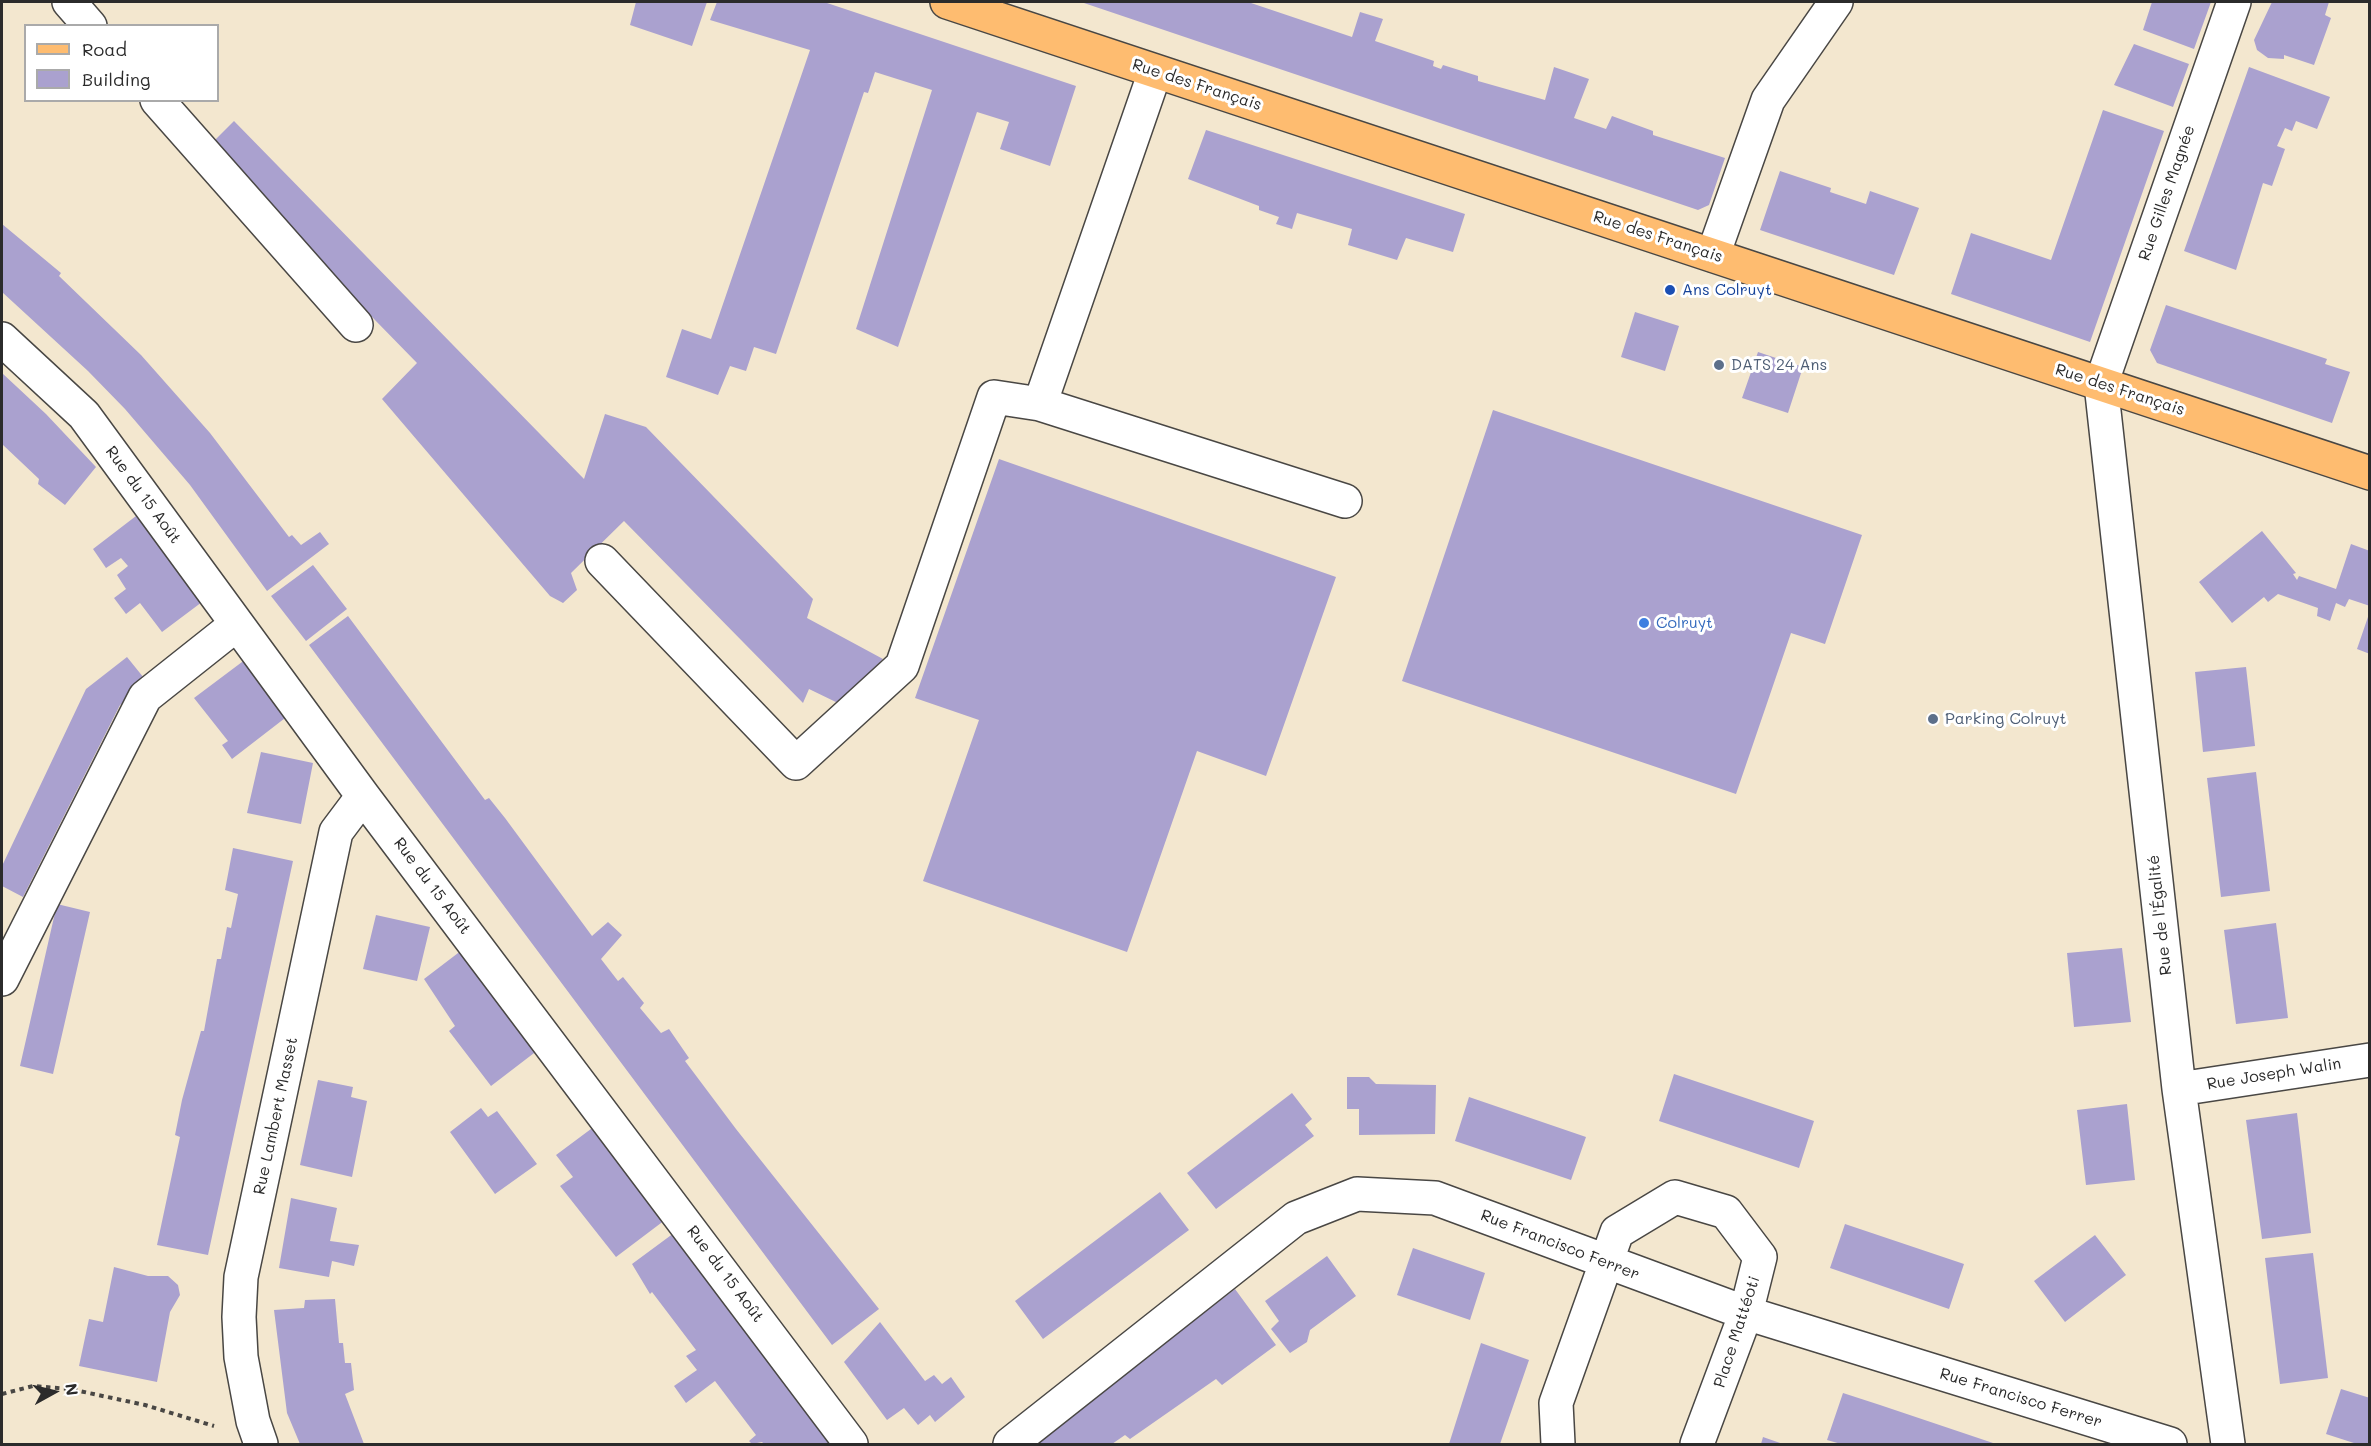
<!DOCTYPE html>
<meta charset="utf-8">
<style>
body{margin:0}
#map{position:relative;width:2371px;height:1446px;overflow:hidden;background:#f3e7cf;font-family:Mali,sans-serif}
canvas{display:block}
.frame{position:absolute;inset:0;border:3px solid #2b2b2b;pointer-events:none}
.legend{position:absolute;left:24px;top:24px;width:195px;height:78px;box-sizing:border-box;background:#fff;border:2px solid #aaa;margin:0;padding:8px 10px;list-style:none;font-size:18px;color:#2b2b2b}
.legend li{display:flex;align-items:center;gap:12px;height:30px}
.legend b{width:30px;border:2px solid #aaa}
.north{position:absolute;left:24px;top:1362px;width:60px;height:60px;-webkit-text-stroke:4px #fff;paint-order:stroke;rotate:82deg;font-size:16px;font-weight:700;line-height:24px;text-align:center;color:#2b2b2b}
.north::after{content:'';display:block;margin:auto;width:21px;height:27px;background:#2b2b2b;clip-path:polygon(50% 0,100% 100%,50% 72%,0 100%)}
</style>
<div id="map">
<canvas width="2371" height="1446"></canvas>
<div class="frame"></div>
<ul class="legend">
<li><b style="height:8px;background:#febc70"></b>Road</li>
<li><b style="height:16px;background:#aaa1cf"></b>Building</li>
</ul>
<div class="north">N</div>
</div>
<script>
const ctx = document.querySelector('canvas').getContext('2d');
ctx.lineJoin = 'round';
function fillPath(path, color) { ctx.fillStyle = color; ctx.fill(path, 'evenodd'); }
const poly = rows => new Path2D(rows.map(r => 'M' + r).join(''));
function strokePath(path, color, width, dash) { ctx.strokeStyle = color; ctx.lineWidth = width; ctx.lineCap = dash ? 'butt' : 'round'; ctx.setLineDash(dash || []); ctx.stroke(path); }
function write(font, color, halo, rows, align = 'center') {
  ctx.font = font + ' Mali,sans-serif'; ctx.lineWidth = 6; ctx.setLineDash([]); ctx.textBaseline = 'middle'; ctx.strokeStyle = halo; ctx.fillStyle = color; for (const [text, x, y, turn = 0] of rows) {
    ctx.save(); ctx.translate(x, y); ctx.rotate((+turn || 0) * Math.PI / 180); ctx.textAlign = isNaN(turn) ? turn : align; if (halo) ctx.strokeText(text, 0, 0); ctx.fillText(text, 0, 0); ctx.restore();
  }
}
fillPath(poly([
 [636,2,707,2,692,46,630,25],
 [717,2,824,2,1076,86,1050,166,1000,149,1009,122,977,112,898,347,856,329,932,90,875,72,868,93,864,92,776,354,754,347,746,371,730,366,718,395,666,377,682,329,711,339,810,50,710,20],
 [1081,2,1248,2,1352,37,1360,12,1383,19,1375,41,1434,61,1433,66,1441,69,1443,65,1478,76,1478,81,1545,100,1554,67,1589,79,1574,118,1606,129,1612,116,1653,131,1653,135,1725,158,1709,205,1698,210],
 [2152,2,2211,2,2194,49,2143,30],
 [2272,2,2329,2,2325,15,2331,18,2314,65,2284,55,2284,59,2268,58,2257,50,2254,40],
 [2134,44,2189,64,2173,107,2114,85],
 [2249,67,2330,97,2317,129,2296,121,2292,131,2285,128,2277,146,2285,149,2272,186,2263,183,2236,270,2184,251],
 [2103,110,2164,131,2090,342,1951,294,1971,233,2051,260],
 [234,121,584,479,605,414,646,427,813,599,807,618,883,659,840,704,809,689,803,703,624,521,571,573,577,590,563,603,550,596,382,399,417,363,207,148],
 [1206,130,1465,214,1453,252,1406,238,1397,260,1348,245,1352,229,1297,213,1292,229,1276,224,1279,217,1259,210,1259,206,1188,179],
 [1780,171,1831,188,1830,192,1866,204,1870,191,1919,208,1894,275,1760,230],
 [2,224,61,273,59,276,141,355,210,433,289,537,292,535,301,545,320,532,329,544,267,591,190,485,125,409,88,371,2,292],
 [2166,305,2327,359,2325,364,2350,372,2332,423,2157,363,2150,350],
 [1635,312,1679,326,1665,371,1621,357],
 [1758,352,1803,367,1788,413,1742,398],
 [2,373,46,414,96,467,65,505,38,484,39,479,2,444],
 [1493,410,1862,535,1825,644,1791,633,1736,794,1402,681],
 [999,459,1336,577,1266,776,1197,751,1127,952,923,881,979,720,915,698],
 [136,516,202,602,162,632,140,603,126,614,114,598,126,589,117,575,128,566,121,558,106,568,93,549],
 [2262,531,2296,573,2293,574,2297,580,2299,576,2336,589,2351,544,2370,551,2370,606,2349,599,2345,607,2336,603,2330,621,2317,616,2318,608,2278,594,2268,602,2264,597,2232,623,2199,582],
 [313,565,347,609,306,641,271,596],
 [2369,614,2370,615,2370,654,2357,649],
 [348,616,485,800,489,798,505,818,592,936,608,922,622,935,601,959,618,981,623,977,644,1003,640,1008,661,1033,669,1029,689,1058,685,1061,736,1129,879,1309,832,1345,309,645],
 [127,657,148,683,120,705,23,897,2,886,2,866,86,689],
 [246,659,289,715,232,759,222,745,228,741,194,698],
 [2246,667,2255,746,2203,752,2195,672],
 [261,752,313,763,301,824,247,813],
 [2256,772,2270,891,2221,897,2207,778],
 [233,848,293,861,208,1255,157,1245,180,1137,175,1135,182,1100,201,1031,204,1031,217,959,221,959,227,927,231,928,238,894,225,890],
 [57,904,90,912,53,1074,20,1066],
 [376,915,430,927,417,981,363,969],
 [2276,923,2288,1018,2236,1024,2224,930],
 [2122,948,2131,1022,2074,1027,2067,953],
 [462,950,538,1050,491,1086,449,1031,455,1026,424,979],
 [1674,1074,1814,1121,1799,1168,1659,1121],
 [1347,1077,1369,1077,1376,1084,1436,1085,1435,1134,1359,1135,1359,1109,1347,1109],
 [318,1080,353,1087,351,1097,367,1101,352,1177,300,1165],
 [1292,1093,1312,1119,1305,1125,1314,1136,1216,1209,1187,1173],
 [1469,1097,1586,1137,1571,1180,1455,1141],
 [2127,1104,2135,1180,2086,1185,2077,1110],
 [481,1108,488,1117,497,1111,537,1164,495,1194,450,1132],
 [2297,1113,2311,1233,2262,1239,2246,1120],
 [595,1126,665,1220,616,1257,560,1186,573,1177,556,1155],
 [1160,1192,1189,1230,1043,1339,1015,1301],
 [291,1198,337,1208,330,1241,359,1245,354,1266,332,1261,329,1277,279,1268],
 [1845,1224,1964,1264,1949,1309,1830,1268],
 [674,1233,831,1444,764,1444,762,1442,752,1444,749,1441,756,1435,715,1381,686,1403,674,1386,697,1370,686,1356,696,1350,652,1292,650,1294,632,1264],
 [2095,1235,2126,1275,2065,1322,2034,1281],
 [1413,1248,1485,1273,1470,1320,1397,1295],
 [2313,1253,2328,1378,2280,1384,2265,1258],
 [1327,1256,1356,1296,1310,1330,1307,1342,1290,1353,1271,1329,1279,1321,1265,1301],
 [114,1267,148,1276,168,1276,178,1285,180,1295,170,1312,157,1382,79,1366,89,1319,103,1322],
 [1235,1289,1276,1345,1222,1385,1216,1379,1130,1439,1125,1435,1112,1444,1032,1444],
 [335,1299,339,1343,343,1343,345,1363,351,1363,354,1390,345,1394,364,1444,300,1444,287,1413,274,1310,304,1308,305,1300],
 [880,1322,925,1381,934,1375,942,1384,951,1377,965,1397,935,1422,930,1415,918,1425,904,1408,887,1420,844,1362],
 [1481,1343,1529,1360,1500,1444,1449,1444],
 [2341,1389,2370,1398,2370,1444,2357,1444,2326,1434],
 [1843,1393,1880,1405,1996,1444,1841,1444,1827,1440],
 [1763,1437,1783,1444,1761,1444]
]), '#aaa1cf');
const minor = poly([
 [69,2,90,26],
 [157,100,356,325],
 [1713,255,1768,100,1836,2],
 [2,339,84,415,363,796,851,1444],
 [1040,404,1345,501],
 [602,561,796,763,902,666,994,397,1040,404,1155,72],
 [2,979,145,697,237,624],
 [2179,1089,2370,1060],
 [261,1444,253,1421,241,1357,239,1317,241,1277,336,832,363,796],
 [1010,1444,1296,1218,1357,1194,1435,1198,1746,1313,2170,1444],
 [1558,1444,1556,1403,1617,1232,1675,1197,1726,1212,1760,1257,1746,1313,1697,1444],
 [2228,1444,2179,1089,2101,384,2234,2]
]);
const major = poly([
 [947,2,2370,473]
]);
strokePath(minor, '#494744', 36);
strokePath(major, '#494744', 36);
strokePath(poly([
 [2,1394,33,1386,70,1389,145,1405,214,1426]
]), '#494744', 4, [4.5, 4.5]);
strokePath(minor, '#fff', 33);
strokePath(major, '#febc70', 33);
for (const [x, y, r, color] of [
 [1670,290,6,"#1a4fb4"],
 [1719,365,6,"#5c6f8a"],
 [1644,623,6,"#3f7fe0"],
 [1933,719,6,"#5c6f8a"]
]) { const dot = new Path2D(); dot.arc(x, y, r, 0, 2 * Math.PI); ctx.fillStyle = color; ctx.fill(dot); strokePath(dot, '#fff', 2); }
write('16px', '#2b2b2b', '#fff', [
 ["Rue des Français",1197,85,18],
 ["Rue Gilles Magnée",2167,193,-71],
 ["Rue des Français",1658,237,18],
 ["Rue des Français",2120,390,18],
 ["Rue du 15 Août",143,495,54],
 ["Rue du 15 Août",432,886,53],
 ["Rue de l'Égalité",2160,915,-96],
 ["Rue Joseph Walin",2274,1074,-9],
 ["Rue Lambert Masset",276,1116,-78],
 ["Rue Francisco Ferrer",1560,1245,21],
 ["Rue du 15 Août",725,1274,53],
 ["Place Mattéoti",1737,1332,-72],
 ["Rue Francisco Ferrer",2021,1398,17]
]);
write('16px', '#164399', '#fff', [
 ["Ans Colruyt",1682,290]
], 'left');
write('16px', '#4e5e75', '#fff', [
 ["DATS 24 Ans",1731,365],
 ["Parking Colruyt",1945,719]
], 'left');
write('16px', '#366cbe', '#fff', [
 ["Colruyt",1656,623]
], 'left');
</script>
